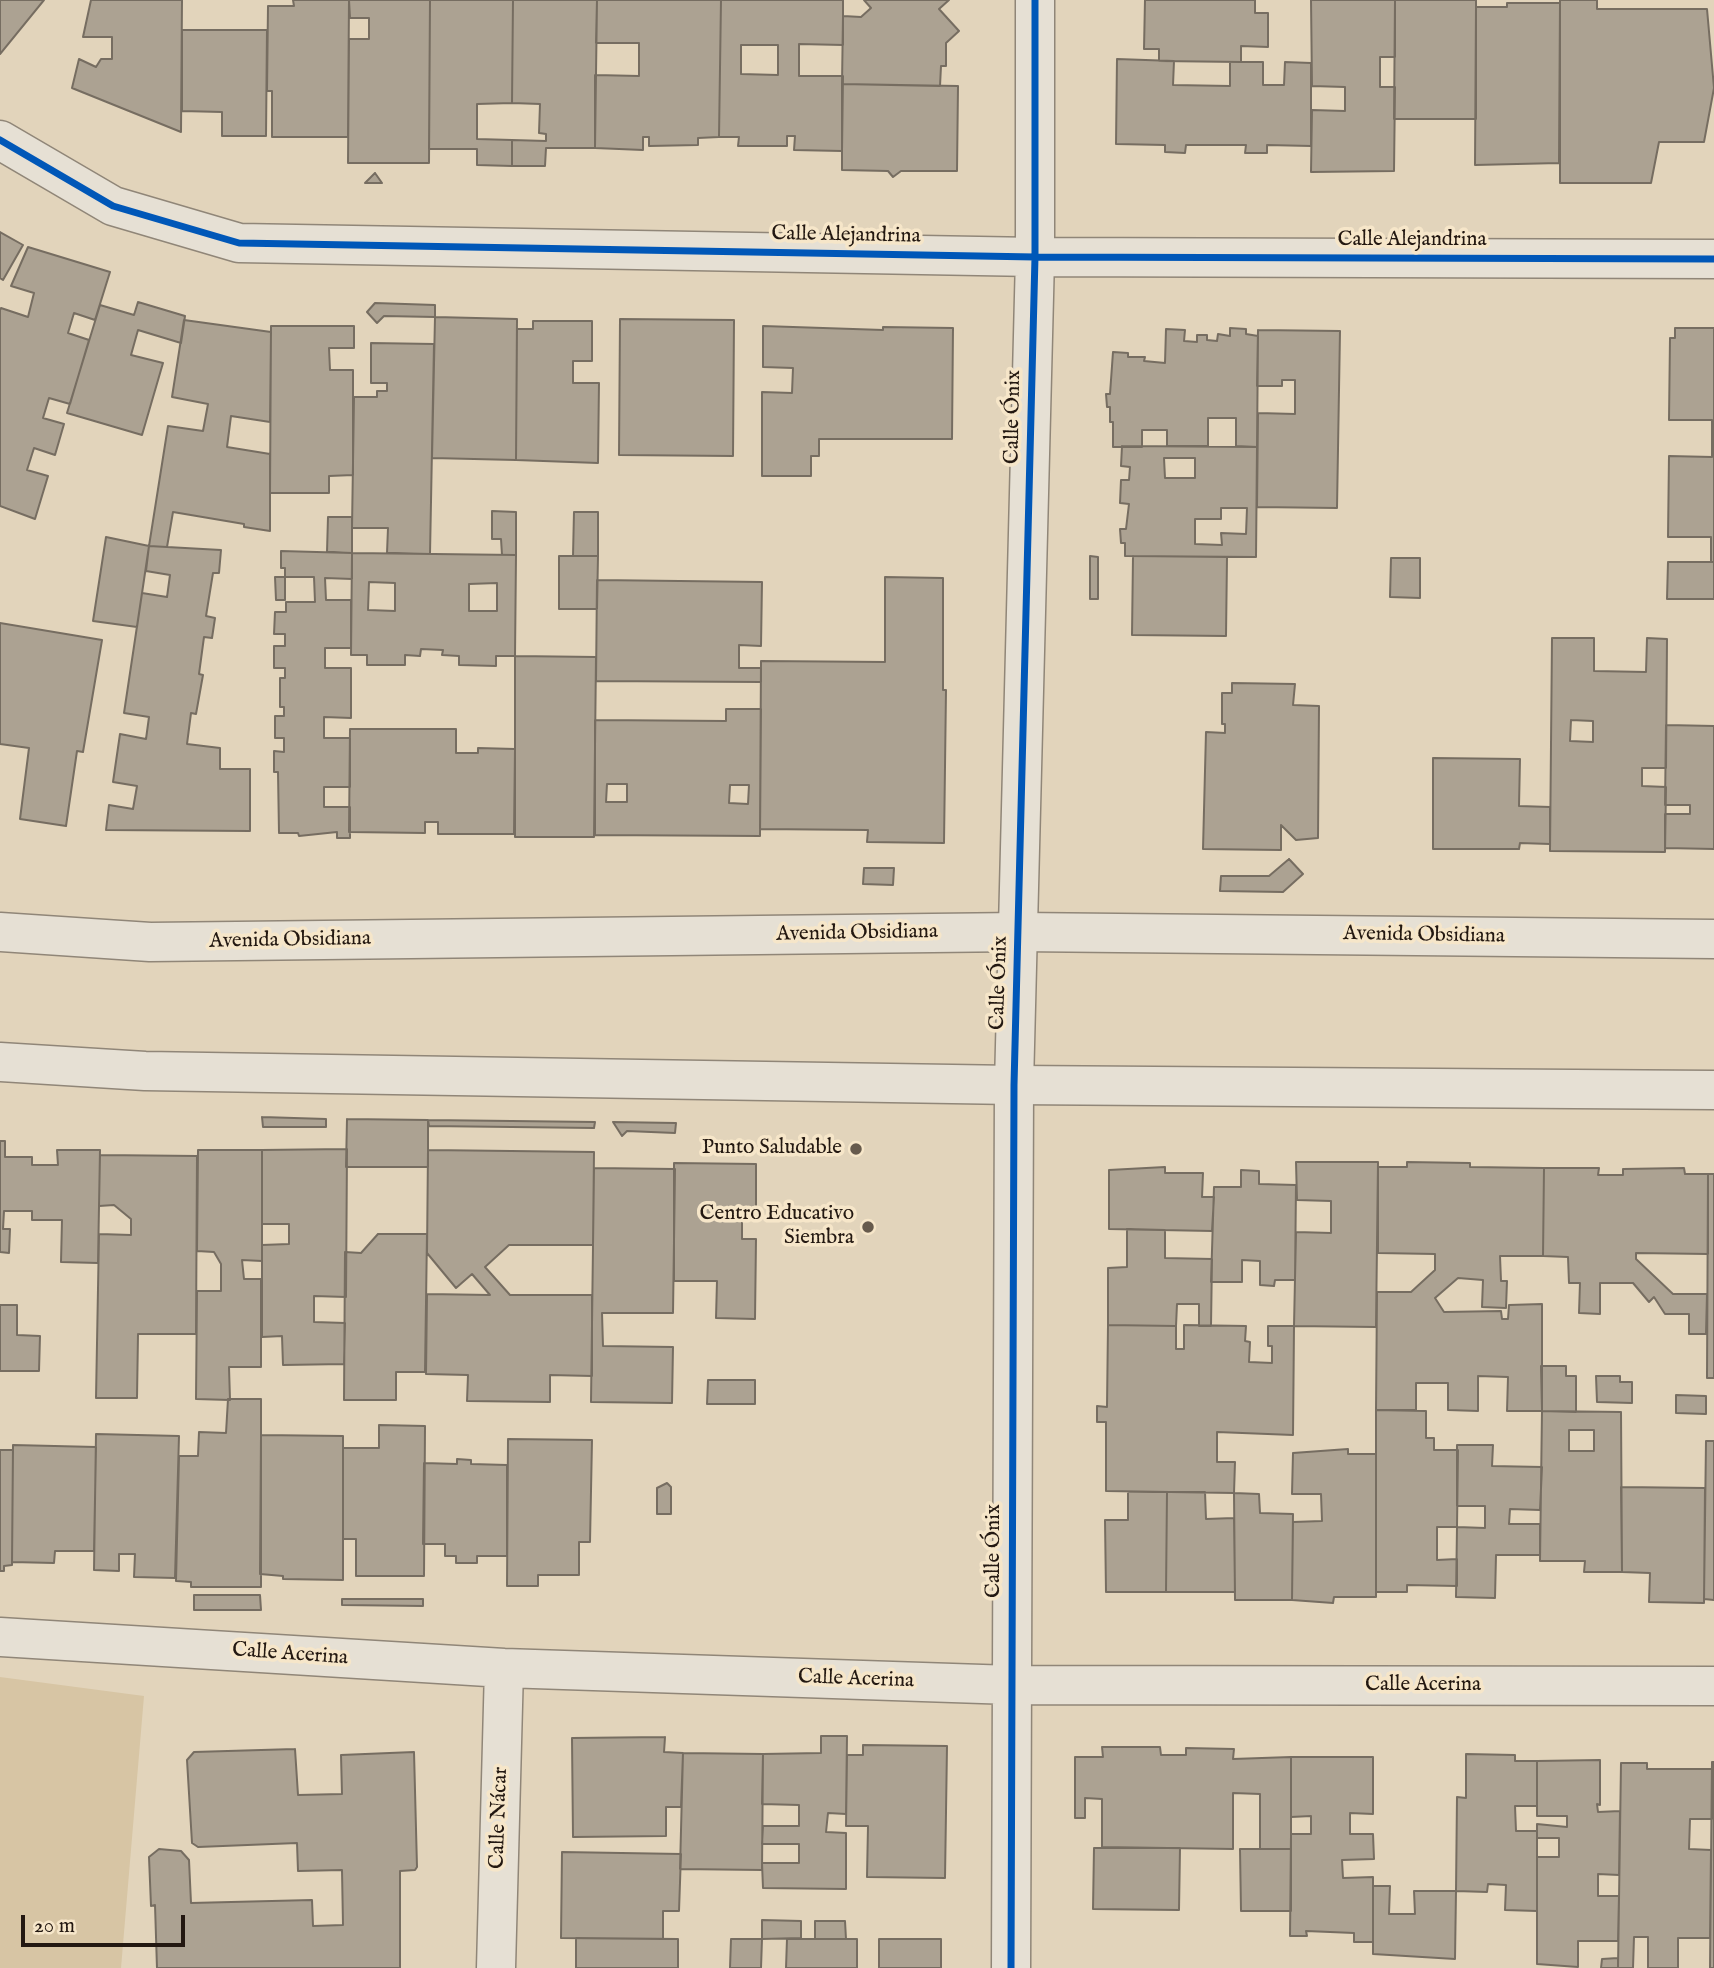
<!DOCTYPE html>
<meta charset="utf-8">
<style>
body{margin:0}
#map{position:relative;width:1714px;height:1968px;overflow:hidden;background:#e2d4bb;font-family:"IM FELL English",serif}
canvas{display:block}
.scale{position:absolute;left:21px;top:1915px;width:164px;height:32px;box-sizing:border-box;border:4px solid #231811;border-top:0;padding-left:9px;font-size:21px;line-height:24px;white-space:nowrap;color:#231811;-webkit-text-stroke:5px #f6e6c9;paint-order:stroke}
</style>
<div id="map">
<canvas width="1714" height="1968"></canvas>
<div class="scale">20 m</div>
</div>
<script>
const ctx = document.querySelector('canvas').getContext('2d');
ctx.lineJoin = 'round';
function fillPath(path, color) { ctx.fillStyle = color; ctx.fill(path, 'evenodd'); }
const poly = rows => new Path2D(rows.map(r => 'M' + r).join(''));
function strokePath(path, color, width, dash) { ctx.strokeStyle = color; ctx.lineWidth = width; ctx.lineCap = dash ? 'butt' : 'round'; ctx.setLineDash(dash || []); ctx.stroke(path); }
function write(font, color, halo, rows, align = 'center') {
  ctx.font = font + ' "IM FELL English",serif'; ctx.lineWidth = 7; ctx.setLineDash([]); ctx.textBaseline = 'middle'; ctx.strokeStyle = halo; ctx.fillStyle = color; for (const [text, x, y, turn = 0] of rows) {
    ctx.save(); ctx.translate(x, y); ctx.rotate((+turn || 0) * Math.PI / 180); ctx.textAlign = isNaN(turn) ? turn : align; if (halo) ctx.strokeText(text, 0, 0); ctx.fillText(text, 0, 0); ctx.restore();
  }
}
fillPath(poly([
 [0,1677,144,1696,121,1968,0,1968]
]), '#d7c5a4');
const building = poly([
 [0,0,44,0,0,54,0,0],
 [91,0,182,0,181,132,72,88,79,59,96,67,101,59,112,59,112,37,83,37,91,0],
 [293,0,349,0,348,137,272,137,272,91,267,91,268,6,294,6,293,0],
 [349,0,430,0,429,163,348,163,349,39,369,39,369,18,350,18,349,0],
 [430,0,513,0,512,103,477,104,477,139,512,140,512,166,477,165,477,149,429,149,430,0],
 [513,0,597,0,595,148,546,148,545,166,512,166,512,140,546,141,546,134,539,133,540,104,512,103,513,0],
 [597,0,721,0,719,137,698,138,698,145,649,146,649,137,643,137,643,150,595,148,595,75,639,76,639,43,596,43,597,0],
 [721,0,843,0,843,45,799,44,799,76,843,76,842,151,794,150,795,136,787,136,787,146,738,146,739,137,719,137,721,0],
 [741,45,778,45,778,75,741,74,741,45],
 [864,0,949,0,939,9,959,31,946,43,946,66,941,66,940,86,842,84,843,16,861,17,871,8,864,0],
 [1145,0,1255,0,1255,13,1268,13,1268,47,1241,46,1241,62,1159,61,1159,49,1144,49,1145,0],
 [1311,0,1395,0,1395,57,1380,57,1380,87,1395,87,1394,171,1311,172,1312,110,1345,111,1345,87,1312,86,1311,0],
 [1395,0,1476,0,1476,119,1394,119,1395,0],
 [1560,0,1597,0,1597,9,1707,9,1714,88,1704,142,1659,142,1651,183,1560,183,1560,0],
 [1507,3,1560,3,1559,163,1475,165,1476,7,1507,7,1507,3],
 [182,30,267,30,266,136,222,136,222,112,182,111,182,30],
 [1117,59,1174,61,1173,85,1230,86,1230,62,1263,62,1263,85,1284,85,1285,62,1311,63,1311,146,1267,145,1267,153,1245,153,1246,145,1186,145,1185,153,1165,152,1165,145,1116,144,1117,59],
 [842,84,958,86,957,171,901,171,893,177,888,171,842,170,842,84],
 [375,173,382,183,365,183,375,173],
 [0,232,23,245,3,280,0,278,0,232],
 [28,247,110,272,95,320,74,313,68,333,89,340,70,404,49,398,43,418,64,424,55,455,34,448,27,470,48,476,35,519,0,506,0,310,1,308,28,317,34,293,11,286,28,247],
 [138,302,185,316,181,343,138,330,131,355,163,363,142,435,67,413,100,305,134,315,138,302],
 [375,303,435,305,435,317,384,316,377,323,367,312,375,303],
 [435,317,517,319,516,460,432,458,435,317],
 [620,319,734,320,733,456,619,455,620,319],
 [184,320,271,332,270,422,231,416,227,447,270,454,270,531,244,527,244,524,173,512,167,547,149,546,168,426,203,431,208,404,172,397,184,320],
 [533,321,592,321,592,361,573,361,573,383,599,383,598,463,516,460,517,329,533,329,533,321],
 [271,326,354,326,354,348,329,348,330,370,353,370,353,475,329,476,329,493,270,493,271,326],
 [763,326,883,330,883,327,953,328,952,439,819,439,819,456,811,456,811,476,762,476,762,392,792,393,793,368,763,367,763,326],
 [1230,328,1246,329,1246,334,1258,336,1257,447,1236,446,1236,418,1208,418,1208,446,1167,446,1167,430,1142,430,1142,447,1113,447,1113,422,1110,422,1110,407,1107,407,1106,394,1110,394,1113,352,1128,353,1128,357,1145,357,1144,361,1165,363,1166,329,1185,330,1184,341,1197,342,1197,335,1207,335,1207,340,1217,341,1218,334,1230,336,1230,328],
 [1675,328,1714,328,1714,562,1711,562,1711,537,1668,537,1669,456,1712,457,1712,420,1669,420,1670,338,1675,338,1675,328],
 [1258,330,1340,331,1337,508,1257,507,1258,413,1295,414,1295,380,1282,380,1282,386,1257,386,1258,330],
 [371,343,434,344,430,554,387,553,388,528,352,528,354,397,377,397,377,391,387,391,387,383,371,383,371,343],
 [1122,446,1257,447,1256,557,1125,556,1125,543,1121,543,1120,529,1126,529,1129,504,1120,503,1121,480,1129,480,1130,467,1121,466,1122,446],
 [1164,458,1195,458,1195,478,1165,478,1164,458],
 [1221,508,1247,508,1246,534,1221,533,1222,545,1195,544,1195,519,1221,519,1221,508],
 [492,511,516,512,516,555,502,555,501,539,492,539,492,511],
 [574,512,598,512,598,556,573,556,574,512],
 [328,517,352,517,352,553,327,552,328,517],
 [106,537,149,546,137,627,93,621,106,537],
 [149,546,221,550,219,573,213,573,206,616,215,618,212,638,204,637,199,674,203,675,196,714,191,713,187,744,220,748,220,769,250,769,250,831,106,830,109,805,133,809,137,786,113,782,120,734,146,739,149,717,124,713,142,593,167,597,170,575,146,571,149,546],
 [281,551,352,553,352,579,325,578,326,600,351,600,351,648,325,648,325,668,351,668,351,718,324,717,324,738,350,738,350,787,324,787,324,807,350,807,350,838,337,838,337,832,299,836,298,833,279,833,278,772,274,772,274,751,284,752,284,738,275,738,275,716,284,716,284,707,280,707,280,678,285,678,285,668,274,668,274,646,285,646,285,634,274,634,275,612,286,612,286,602,315,602,314,577,285,577,285,568,281,568,281,551],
 [352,553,516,555,515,656,496,656,496,666,459,665,459,656,442,655,443,650,421,649,420,656,405,655,405,665,367,665,367,655,351,655,352,553],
 [369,582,395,583,395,611,368,610,369,582],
 [497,583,497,611,469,611,469,584,497,583],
 [559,556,598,556,597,609,559,609,559,556],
 [1090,556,1098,557,1098,599,1090,599,1090,556],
 [1133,556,1227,557,1226,636,1132,635,1133,556],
 [1391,558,1420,558,1420,598,1390,597,1391,558],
 [1668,562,1714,562,1714,599,1667,599,1668,562],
 [275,577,285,577,285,600,276,600,275,577],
 [885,577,943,578,943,690,946,690,944,843,867,842,868,830,760,829,761,661,885,662,885,577],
 [597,580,762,582,761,646,739,645,739,668,761,668,761,682,596,681,597,580],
 [0,623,102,640,83,752,77,751,66,826,20,819,29,748,0,744,0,623],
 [1552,638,1594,638,1594,671,1646,672,1647,638,1667,639,1666,768,1642,768,1642,786,1666,787,1665,852,1550,851,1552,638],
 [1571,720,1593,721,1593,742,1570,741,1571,720],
 [515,656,596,657,594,837,515,837,515,656],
 [1232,683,1295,684,1293,705,1319,706,1318,838,1296,840,1281,825,1281,850,1203,849,1206,732,1225,733,1225,724,1222,724,1222,693,1232,693,1232,683],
 [726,709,761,709,760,836,595,835,595,720,726,721,726,709],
 [607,784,627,784,627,802,606,802,607,784],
 [730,785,749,785,748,804,729,803,730,785],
 [1666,725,1714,726,1714,849,1665,848,1665,814,1690,814,1690,805,1665,805,1666,725],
 [350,729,456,729,456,753,478,753,478,748,515,749,514,834,438,834,438,822,425,822,425,833,349,832,350,729],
 [1433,758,1520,759,1519,806,1550,807,1550,844,1520,843,1519,849,1433,849,1433,758],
 [1289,859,1303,874,1283,892,1220,891,1221,876,1269,876,1289,859],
 [864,868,894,868,893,885,863,884,864,868],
 [262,1117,326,1119,326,1127,263,1127,262,1117],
 [347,1119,428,1120,428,1167,346,1167,347,1119],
 [428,1120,595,1122,594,1128,429,1126,428,1120],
 [613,1122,676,1123,675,1133,627,1131,622,1136,613,1122],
 [0,1141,5,1141,5,1157,32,1157,32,1165,58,1165,57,1150,100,1150,98,1263,61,1262,62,1220,32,1220,32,1211,4,1211,3,1229,10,1229,9,1253,0,1252,0,1141],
 [347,1149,346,1297,314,1296,314,1322,345,1323,344,1364,283,1365,282,1336,262,1337,262,1245,289,1244,289,1224,262,1224,262,1150,347,1149],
 [198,1150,262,1150,262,1261,242,1260,244,1279,261,1279,261,1367,229,1367,230,1400,196,1399,197,1291,221,1291,221,1264,214,1252,197,1251,198,1150],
 [428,1150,594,1152,593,1245,509,1245,485,1267,510,1295,592,1295,592,1376,550,1375,550,1402,467,1401,468,1375,426,1374,427,1294,490,1295,472,1274,456,1288,427,1253,428,1150],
 [100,1155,197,1156,196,1334,138,1334,137,1398,96,1398,99,1234,131,1235,131,1219,114,1205,99,1206,100,1155],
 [1296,1162,1378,1162,1376,1327,1294,1326,1296,1232,1331,1233,1331,1201,1297,1200,1296,1162],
 [1407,1162,1470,1163,1470,1167,1544,1168,1543,1256,1500,1256,1501,1281,1507,1281,1506,1308,1482,1307,1483,1280,1458,1278,1435,1298,1444,1312,1501,1311,1502,1319,1508,1319,1509,1305,1542,1304,1542,1411,1507,1411,1508,1377,1478,1376,1478,1411,1448,1410,1448,1383,1416,1383,1416,1410,1376,1410,1377,1292,1411,1292,1435,1270,1435,1254,1378,1253,1378,1167,1407,1167,1407,1162],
 [674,1163,756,1164,756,1218,742,1218,742,1239,756,1239,755,1319,716,1318,717,1281,674,1281,674,1163],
 [1165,1167,1165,1173,1203,1173,1202,1197,1214,1197,1212,1231,1109,1229,1109,1170,1165,1167],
 [594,1168,675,1169,673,1313,602,1313,603,1346,673,1347,672,1403,591,1402,594,1168],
 [1544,1168,1599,1168,1598,1175,1623,1175,1623,1169,1684,1168,1685,1174,1708,1174,1708,1254,1636,1253,1636,1259,1673,1294,1707,1294,1706,1334,1689,1334,1689,1314,1665,1314,1654,1297,1649,1302,1633,1283,1600,1283,1600,1314,1579,1313,1580,1283,1569,1283,1568,1257,1543,1256,1544,1168],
 [1241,1170,1259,1171,1259,1184,1296,1185,1295,1280,1275,1280,1274,1286,1260,1285,1260,1261,1242,1260,1242,1282,1211,1282,1214,1187,1241,1187,1241,1170],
 [1708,1174,1714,1174,1714,1378,1707,1378,1708,1174],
 [1127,1229,1165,1230,1165,1258,1212,1259,1211,1326,1199,1326,1199,1304,1177,1304,1176,1326,1108,1325,1108,1268,1127,1267,1127,1229],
 [378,1234,427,1234,425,1372,396,1372,396,1400,344,1400,345,1252,361,1253,378,1234],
 [0,1305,17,1305,17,1335,40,1336,39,1371,0,1371,0,1305],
 [1108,1325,1176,1326,1176,1349,1184,1349,1184,1325,1246,1326,1245,1341,1250,1342,1249,1362,1272,1363,1272,1346,1268,1346,1268,1326,1294,1326,1293,1435,1217,1432,1217,1462,1235,1462,1234,1493,1106,1491,1106,1422,1097,1422,1097,1406,1107,1407,1108,1325],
 [1541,1366,1566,1366,1566,1376,1576,1376,1576,1412,1542,1411,1541,1366],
 [1596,1376,1620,1376,1620,1382,1632,1382,1632,1403,1597,1402,1596,1376],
 [708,1380,755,1380,755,1404,707,1404,708,1380],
 [1676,1395,1706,1396,1706,1414,1676,1413,1676,1395],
 [228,1399,261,1399,261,1587,191,1587,191,1582,176,1581,179,1456,198,1456,199,1432,226,1433,228,1399],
 [1376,1410,1426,1411,1426,1438,1434,1438,1434,1450,1458,1450,1457,1527,1437,1527,1437,1560,1457,1559,1457,1586,1407,1585,1407,1592,1376,1592,1376,1410],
 [1542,1411,1621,1412,1622,1572,1584,1572,1585,1561,1540,1561,1542,1411],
 [1569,1430,1594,1430,1594,1451,1569,1451,1569,1430],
 [379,1425,425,1426,424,1576,356,1576,356,1539,343,1539,343,1448,379,1448,379,1425],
 [96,1434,179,1436,175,1578,134,1577,135,1554,119,1554,119,1571,94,1570,96,1434],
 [261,1435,343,1436,343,1580,283,1579,283,1576,260,1574,261,1435],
 [508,1439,592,1440,590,1542,579,1542,579,1575,538,1575,538,1586,507,1586,508,1439],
 [1706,1441,1714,1441,1714,1600,1704,1599,1706,1441],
 [13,1445,96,1447,94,1551,55,1551,54,1563,12,1562,13,1445],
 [1457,1445,1493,1445,1492,1466,1542,1467,1540,1510,1510,1509,1509,1524,1540,1524,1540,1555,1496,1555,1495,1598,1456,1597,1457,1527,1485,1528,1485,1506,1457,1506,1457,1445],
 [1348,1449,1348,1454,1376,1454,1376,1597,1334,1597,1333,1603,1292,1600,1293,1522,1322,1521,1321,1494,1292,1494,1293,1453,1348,1449],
 [0,1450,13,1450,12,1565,4,1566,4,1571,0,1571,0,1450],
 [457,1459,471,1460,471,1464,507,1465,507,1556,477,1556,477,1563,456,1563,456,1556,445,1556,445,1544,423,1544,424,1463,457,1464,457,1459],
 [667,1483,671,1487,671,1514,657,1514,657,1488,667,1483],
 [1621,1487,1705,1488,1704,1603,1649,1602,1650,1573,1622,1572,1621,1487],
 [1128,1492,1167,1492,1166,1592,1106,1592,1105,1520,1128,1520,1128,1492],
 [1167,1492,1205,1492,1206,1519,1234,1518,1235,1592,1166,1592,1167,1492],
 [1234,1493,1259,1494,1260,1513,1293,1514,1292,1600,1235,1600,1234,1493],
 [194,1595,260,1595,261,1610,194,1610,194,1595],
 [342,1599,423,1599,423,1606,342,1605,342,1599],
 [821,1736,847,1736,846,1814,828,1813,826,1832,846,1833,846,1889,763,1888,762,1863,799,1863,799,1844,762,1844,763,1826,799,1826,799,1805,762,1804,763,1754,821,1753,821,1736],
 [665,1737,664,1752,683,1753,681,1807,666,1807,666,1836,573,1837,572,1738,665,1737],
 [863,1745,947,1746,945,1878,867,1877,868,1826,846,1826,847,1755,863,1755,863,1745],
 [1102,1747,1160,1747,1161,1755,1186,1755,1186,1748,1234,1749,1233,1759,1291,1757,1291,1849,1260,1849,1260,1794,1233,1793,1233,1849,1102,1847,1102,1799,1085,1798,1085,1818,1075,1818,1075,1757,1103,1757,1102,1747],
 [295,1749,298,1795,342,1794,341,1755,414,1752,417,1867,415,1870,400,1871,400,1968,157,1968,155,1905,151,1906,149,1857,159,1849,181,1851,189,1860,191,1903,312,1900,313,1926,343,1925,342,1870,298,1871,297,1843,198,1847,192,1843,187,1760,194,1752,295,1749],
 [683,1753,763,1754,762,1870,680,1869,683,1753],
 [1466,1754,1515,1755,1515,1761,1537,1761,1537,1806,1515,1806,1516,1831,1537,1831,1537,1911,1505,1910,1506,1885,1488,1884,1487,1892,1456,1891,1457,1797,1466,1798,1466,1754],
 [1291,1757,1373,1757,1373,1814,1350,1813,1350,1834,1373,1834,1374,1859,1342,1860,1343,1878,1373,1877,1373,1942,1354,1942,1354,1933,1306,1931,1307,1936,1290,1936,1291,1834,1311,1834,1311,1816,1291,1817,1291,1757],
 [1600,1760,1600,1805,1597,1804,1598,1812,1620,1811,1619,1875,1598,1874,1598,1896,1619,1896,1618,1941,1578,1941,1578,1967,1537,1964,1537,1857,1559,1857,1559,1838,1537,1838,1537,1824,1567,1827,1567,1816,1537,1816,1537,1761,1600,1760],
 [1712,1762,1714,1762,1714,1968,1710,1968,1712,1762],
 [1621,1763,1647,1763,1647,1769,1712,1769,1712,1819,1690,1819,1689,1849,1711,1850,1710,1938,1678,1938,1678,1968,1648,1968,1648,1937,1634,1937,1633,1968,1618,1968,1621,1763],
 [1094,1848,1180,1848,1179,1910,1093,1909,1094,1848],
 [1240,1849,1291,1849,1291,1911,1241,1911,1240,1849],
 [562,1852,681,1854,679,1911,663,1911,663,1939,561,1938,562,1852],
 [1373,1886,1390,1886,1389,1914,1415,1914,1414,1891,1456,1891,1455,1959,1373,1954,1373,1886],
 [762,1920,801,1921,801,1938,762,1939,762,1920],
 [815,1921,845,1921,846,1939,815,1939,815,1921],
 [576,1938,678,1939,678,1968,576,1968,576,1938],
 [731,1939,762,1939,761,1968,730,1968,731,1939],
 [787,1939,857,1939,857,1968,786,1968,787,1939],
 [879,1939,941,1939,941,1968,879,1968,879,1939],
 [1618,1958,1618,1968,1601,1968,1602,1959,1618,1958]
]);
fillPath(building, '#aca292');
strokePath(building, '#766d61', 2);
const minor = poly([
 [0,140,113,206,239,243,1035,257,1714,259],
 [0,1637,504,1668,1012,1685,1714,1686],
 [496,1968,504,1668],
 [1011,1968,1014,1085,1035,257,1035,0]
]);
const tertiary = poly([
 [0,932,150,942,1019,932,1714,939],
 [0,1062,145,1071,1014,1085,1714,1090]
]);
strokePath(minor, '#908678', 41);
strokePath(tertiary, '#908678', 41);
strokePath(minor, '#e6e0d4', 38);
strokePath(tertiary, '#e6e0d4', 38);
strokePath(poly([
 [0,140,113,206,239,243,1035,257,1714,259],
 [1011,1968,1014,1085,1035,257,1035,0]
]), '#0057b8', 7);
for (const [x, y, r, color] of [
 [856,1149,7,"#665a4c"],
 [868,1227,7,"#665a4c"]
]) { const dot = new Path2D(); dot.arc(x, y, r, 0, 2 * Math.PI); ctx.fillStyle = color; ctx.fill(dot); strokePath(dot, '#f6e6c9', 2.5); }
write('21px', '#231811', '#f6e6c9', [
 ["Calle Alejandrina",846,236,1],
 ["Calle Alejandrina",1412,241],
 ["Calle Ónix",1014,417,-89],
 ["Avenida Obsidiana",857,934,-1],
 ["Avenida Obsidiana",1424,936,1],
 ["Avenida Obsidiana",290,941,-1],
 ["Calle Ónix",1000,983,-88],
 ["Calle Ónix",995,1551,-90],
 ["Calle Acerina",290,1655,4],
 ["Calle Acerina",856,1680,2],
 ["Calle Acerina",1423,1686],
 ["Calle Nácar",500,1818,-88]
]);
write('21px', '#231811', '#f6e6c9', [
 ["Punto Saludable",842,1149],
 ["Centro Educativo",854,1215],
 ["Siembra",854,1239]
], 'right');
</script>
